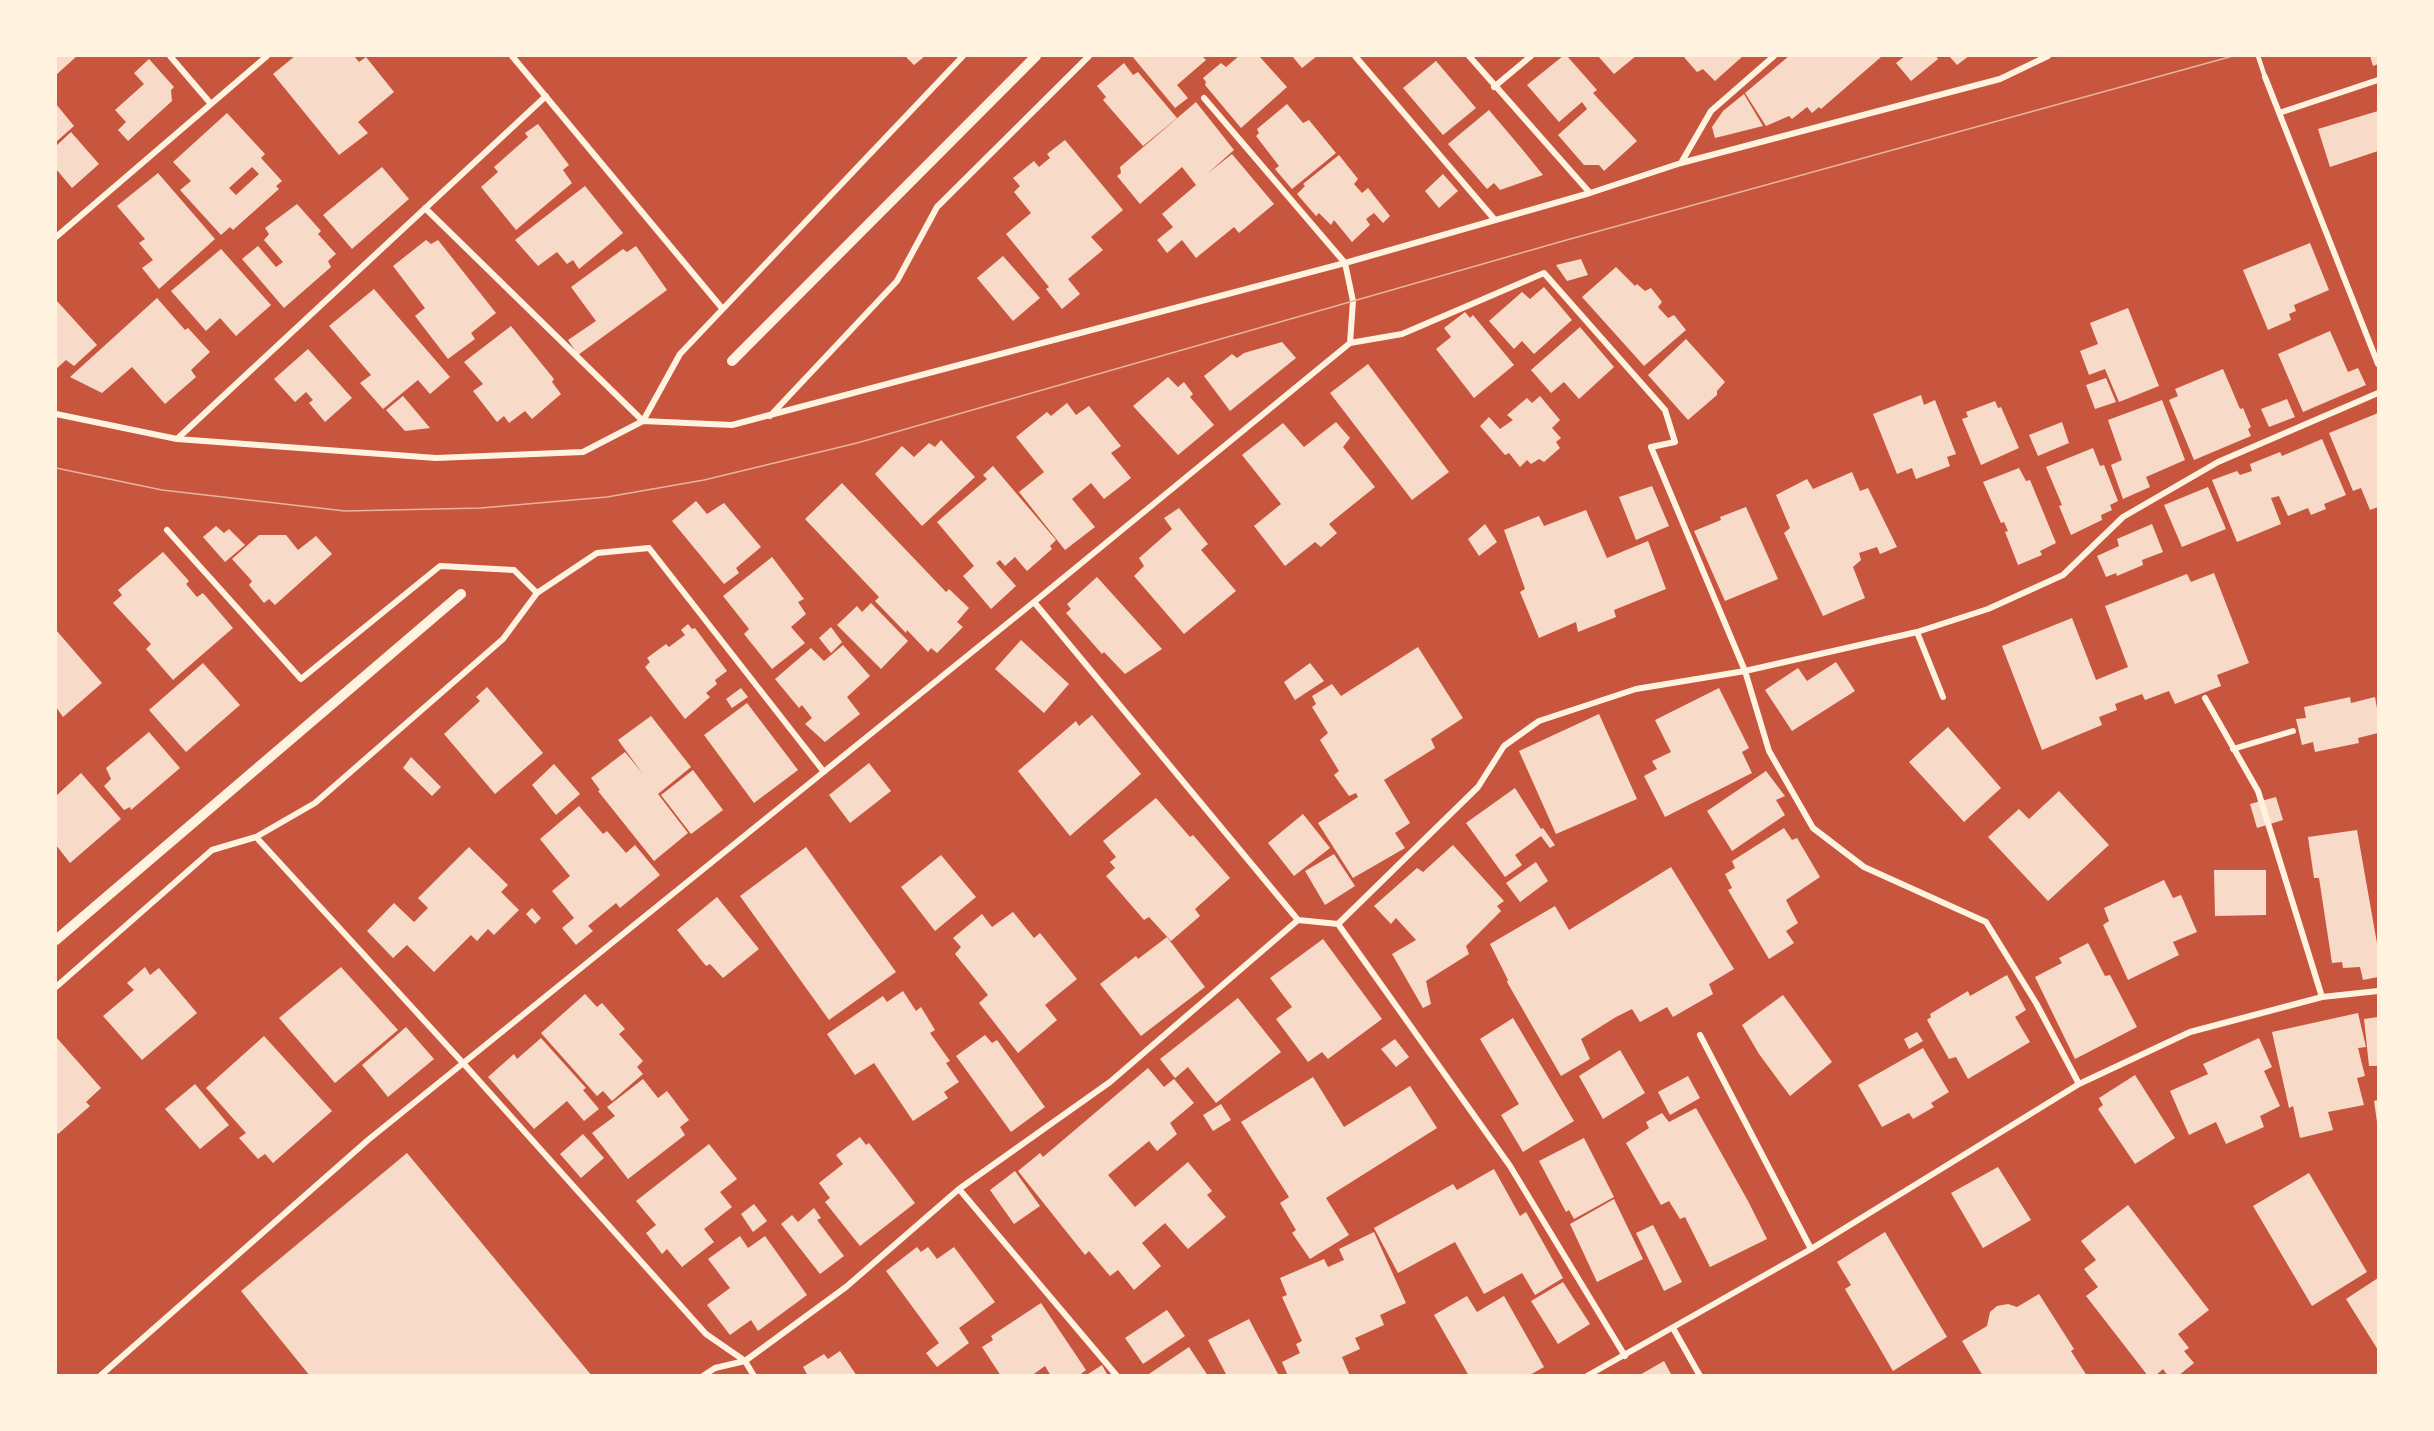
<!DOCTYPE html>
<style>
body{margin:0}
#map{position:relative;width:2434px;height:1431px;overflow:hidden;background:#c8553d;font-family:Manrope,sans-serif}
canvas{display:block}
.frame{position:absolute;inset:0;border:57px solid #fff3e0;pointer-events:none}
</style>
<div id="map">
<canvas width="2434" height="1431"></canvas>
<div class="frame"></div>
</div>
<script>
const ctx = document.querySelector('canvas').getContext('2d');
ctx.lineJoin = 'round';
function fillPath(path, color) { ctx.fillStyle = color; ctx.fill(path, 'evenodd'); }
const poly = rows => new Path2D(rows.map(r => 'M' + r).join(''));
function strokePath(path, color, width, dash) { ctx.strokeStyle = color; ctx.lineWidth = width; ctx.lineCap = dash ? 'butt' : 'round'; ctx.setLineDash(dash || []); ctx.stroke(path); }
fillPath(poly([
 [56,56,77,56,56,75],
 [295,56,354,56,359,62,366,57,394,92,358,122,368,133,339,155,273,74],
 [905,56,925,56,914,65],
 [1132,56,1202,56,1206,60,1177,85,1188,98,1175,108],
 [1239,56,1259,56,1287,87,1241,128,1205,85,1206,82,1203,78,1221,63,1226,67],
 [1292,56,1317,56,1302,68],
 [1563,56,1567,56,1597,90,1593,93,1637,141,1604,171,1599,165,1584,165,1558,135,1587,109,1582,102,1559,122,1527,85],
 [1598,56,1636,56,1614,74],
 [1683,56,1743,56,1715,81,1703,69,1697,72],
 [1789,56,1880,56,1881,57,1821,109,1819,107,1812,113,1807,107,1792,119,1789,116,1766,126,1745,93],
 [1905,56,1936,56,1938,59,1911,81,1896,63],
 [1949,56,1969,56,1957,65],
 [2370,56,2378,56,2378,64,2373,66],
 [149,59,174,87,171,90,172,101,128,141,118,130,126,122,115,110,144,84,134,73],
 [1436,61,1476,108,1443,135,1403,88],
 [1124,63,1133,75,1138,72,1177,118,1143,146,1103,100,1106,97,1097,86],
 [1744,94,1763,126,1715,138,1712,127,1723,111],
 [1196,102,1234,150,1207,174,1232,154,1274,204,1239,233,1234,227,1196,258,1182,240,1167,253,1157,240,1173,227,1162,214,1196,185,1182,167,1140,204,1117,176,1121,173,1120,167],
 [56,104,74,126,56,142],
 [1287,104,1303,123,1309,120,1336,153,1292,189,1275,169,1279,166,1256,136,1259,133,1257,129],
 [1489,110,1522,149,1543,175,1500,190,1494,183,1487,189,1448,144],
 [2378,111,2378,151,2330,167,2318,129],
 [227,113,265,154,261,158,282,181,276,186,279,189,233,230,230,227,221,235,180,190,191,181,173,162],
 [252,167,259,174,236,195,229,188],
 [538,124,569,165,563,170,572,183,516,230,481,187,498,172,494,167,528,137,525,133],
 [71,132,99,164,72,188,56,169,56,146],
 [1065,140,1123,210,1091,237,1103,250,1068,279,1080,294,1062,309,1046,289,1049,287,1006,234,1031,213,1014,192,1020,186,1013,178,1034,161,1039,167,1050,158,1047,154],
 [1339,155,1358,179,1354,184,1362,193,1368,188,1390,216,1383,223,1374,213,1366,219,1370,225,1352,242,1334,220,1331,225,1319,213,1316,216,1297,194,1305,186,1303,184],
 [382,167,409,199,352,249,323,215],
 [158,173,215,239,159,289,142,268,153,260,139,243,145,239,117,206],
 [1443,174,1458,191,1439,208,1425,191],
 [585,186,623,233,579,269,573,260,567,264,557,252,538,266,515,240],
 [297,204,321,231,318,234,336,254,328,261,331,267,284,308,242,259,258,246,276,267,283,262,264,240,269,234,265,228],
 [426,240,431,244,438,240,496,313,471,333,475,339,448,359,415,316,425,308,393,266],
 [2310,243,2329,290,2294,305,2296,311,2289,314,2291,320,2268,330,2243,270],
 [636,246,667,290,578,355,568,340,596,321,571,287,623,249,627,252],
 [221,249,271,305,236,336,220,318,206,331,171,291],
 [1003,256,1040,298,1013,321,977,278],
 [1581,259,1588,275,1567,281,1556,265],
 [1616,267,1635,286,1637,284,1645,291,1651,288,1662,302,1658,307,1668,318,1674,315,1686,330,1644,366,1582,297],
 [1544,287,1572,320,1534,354,1522,341,1514,349,1489,321,1522,292,1530,299],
 [374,289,450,377,430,394,418,380,383,409,360,383,371,375,329,326],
 [157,298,185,330,188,328,210,352,191,370,196,377,165,404,132,367,102,393,70,377],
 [56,300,97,345,74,366,66,360,56,369],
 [2128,308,2159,386,2119,402,2105,369,2089,375,2080,351,2098,344,2090,323],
 [1465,312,1470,318,1473,315,1514,365,1474,398,1436,349,1451,337,1444,328],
 [511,326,554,379,552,382,561,394,532,419,525,411,509,423,504,416,497,422,473,391,483,384,464,362],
 [1580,327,1614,367,1579,399,1564,382,1551,393,1531,370],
 [2330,331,2348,372,2358,368,2366,385,2303,412,2278,354],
 [1686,339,1725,382,1717,391,1717,395,1688,420,1648,375],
 [1282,342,1296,358,1230,411,1204,376,1232,354,1237,358,1244,353],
 [308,349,352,398,325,422,309,403,313,400,306,392,295,402,274,379],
 [1368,364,1449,472,1412,500,1330,393],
 [2223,369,2240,409,2243,408,2251,427,2248,429,2251,436,2194,460,2169,400,2178,396,2175,389],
 [1168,377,1178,387,1184,382,1193,394,1190,397,1214,425,1178,455,1133,406],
 [2106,378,2116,402,2095,409,2086,385],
 [1921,395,1924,405,1935,400,1956,454,1947,457,1950,466,1916,479,1912,468,1897,474,1873,414],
 [403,396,430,428,405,431,386,410],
 [1540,396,1560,420,1552,428,1561,438,1556,442,1560,448,1544,462,1539,459,1531,464,1527,460,1520,467,1509,453,1505,455,1480,426,1489,417,1500,429,1513,420,1507,415,1527,398,1532,403],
 [2287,399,2295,417,2269,427,2261,409],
 [2162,400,2185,460,2146,477,2150,487,2123,499,2111,465,2122,460,2108,420],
 [1995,401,1998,408,2001,407,2019,448,1981,465,1962,419,1968,417,1966,412],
 [1067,403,1076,415,1089,406,1121,446,1111,453,1131,478,1104,499,1091,483,1072,499,1095,527,1065,550,1019,492,1044,472,1016,437,1047,412,1051,416],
 [2378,413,2378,507,2370,510,2361,488,2353,491,2329,433],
 [1336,422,1350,438,1343,447,1375,487,1329,524,1337,533,1321,547,1315,542,1285,566,1254,526,1281,504,1242,455,1283,423,1304,447],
 [2062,422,2069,443,2038,456,2029,435],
 [2322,439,2346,495,2324,504,2326,509,2311,515,2308,508,2288,516,2279,496,2271,498,2281,524,2237,542,2212,480,2237,471,2240,475,2252,471,2250,464,2280,452,2282,456],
 [941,440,975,477,922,526,875,474,902,446,914,457,929,443,935,447],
 [2093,448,2100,466,2104,465,2118,501,2110,505,2112,510,2101,515,2102,520,2071,535,2059,506,2062,505,2046,467],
 [993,466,1056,540,1050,546,1052,549,1027,571,1015,557,1005,566,1000,560,996,563,1016,586,991,609,963,576,974,566,937,522,987,479,983,475],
 [2019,468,2026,481,2030,480,2056,543,2040,551,2042,555,2018,565,2005,532,2008,531,2004,522,2001,523,1983,482],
 [1852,472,1860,491,1868,488,1897,547,1880,554,1877,547,1859,553,1861,560,1853,567,1865,598,1823,616,1784,533,1790,528,1776,495,1807,479,1813,489],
 [842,483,946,592,949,589,969,608,957,622,963,627,937,653,931,648,928,652,907,630,906,633,875,601,879,597,805,519],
 [1652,486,1669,526,1636,540,1619,497],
 [2208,487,2226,529,2182,547,2164,505],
 [696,501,707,514,724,503,761,547,736,568,739,573,724,584,672,521],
 [1746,507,1778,579,1725,601,1694,531,1721,520,1720,517],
 [1179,508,1208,544,1201,550,1236,591,1184,634,1134,576,1144,566,1139,558,1172,529,1164,518],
 [1586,510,1607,558,1648,541,1666,589,1614,610,1616,617,1578,632,1576,622,1539,638,1520,592,1525,589,1504,530,1539,516,1544,526],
 [1485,524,1497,542,1479,556,1468,539],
 [2152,524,2163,552,2142,560,2143,565,2117,576,2116,573,2106,577,2097,556,2119,546,2117,539],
 [216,526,224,533,229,529,245,545,225,562,203,537],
 [259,535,286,535,298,550,316,536,332,554,275,605,269,599,264,603,249,585,252,581,232,559],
 [163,552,189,581,186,584,197,597,203,593,233,628,173,680,146,649,151,644,113,603,122,595,118,590],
 [772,557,804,599,798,602,806,614,791,627,805,643,772,669,744,634,749,629,723,596],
 [2214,573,2249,663,2217,675,2221,686,2175,704,2169,691,2145,700,2142,694,2115,704,2117,710,2099,717,2102,725,2042,750,2002,646,2072,618,2096,680,2128,667,2105,606,2187,574,2191,582],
 [1097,577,1162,649,1125,674,1104,652,1102,654,1066,613,1071,609,1067,604],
 [871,603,908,641,881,669,837,625,857,606,862,612],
 [688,624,692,629,695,628,727,671,715,680,717,684,706,693,710,697,685,719,645,667,650,662,647,658,666,644,669,647,685,635,681,630],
 [831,627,842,642,831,653,819,638],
 [56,630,102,683,63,717,56,707],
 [1021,640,1069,684,1044,713,995,669],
 [843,645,870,676,847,697,860,714,825,742,805,724,812,718,802,705,799,708,775,679,811,648,824,661],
 [1418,647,1463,718,1431,739,1435,748,1384,780,1410,823,1395,833,1405,848,1353,878,1318,823,1358,797,1356,793,1349,796,1334,775,1339,771,1320,740,1328,733,1312,707,1316,704,1312,696,1332,684,1341,696],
 [1836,662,1855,691,1792,731,1765,690,1798,668,1807,681],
 [203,663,240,705,186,752,149,710],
 [1310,663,1324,681,1295,700,1284,682],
 [487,687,543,753,495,794,444,734,480,701,476,697],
 [741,688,748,697,732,708,726,699],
 [1719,688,1749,748,1742,752,1752,773,1665,817,1644,776,1657,769,1652,761,1671,752,1655,720],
 [2350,697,2351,703,2375,697,2378,714,2378,733,2358,738,2359,743,2315,752,2313,742,2302,745,2296,719,2306,718,2304,707],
 [747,703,798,770,754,803,704,735],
 [1599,714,1637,799,1556,834,1519,751],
 [1092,715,1141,774,1070,836,1018,771,1076,721,1079,726],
 [651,716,691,767,658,794,688,833,654,861,598,791,600,790,591,778,625,752,643,774,618,740],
 [1948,727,2001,788,1964,822,1909,762],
 [149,732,180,768,131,810,130,807,124,810,104,786,111,779,106,768],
 [411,757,441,787,432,796,403,768],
 [869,763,891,791,850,823,829,795],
 [554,764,580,794,556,815,532,785],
 [693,770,723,810,691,834,661,795],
 [1766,771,1785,796,1776,800,1785,815,1732,851,1707,811],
 [81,773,121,819,70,863,56,845,56,796],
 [1515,788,1541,829,1543,828,1555,845,1550,848,1541,836,1515,855,1522,865,1505,877,1466,823],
 [2059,791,2109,845,2048,901,1988,837,2019,809,2029,819],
 [2276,797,2283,820,2257,828,2250,804],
 [1156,798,1190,837,1193,835,1230,878,1195,909,1200,916,1171,941,1149,917,1144,920,1106,876,1115,868,1110,862,1116,857,1103,841],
 [579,806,603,834,607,831,626,853,635,845,660,875,620,908,616,903,588,926,593,931,576,945,562,928,574,918,552,891,570,876,540,839],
 [1303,814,1330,848,1294,876,1268,843],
 [1784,828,1792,840,1797,838,1820,877,1786,900,1798,923,1786,931,1794,943,1769,959,1728,890,1732,888,1725,874,1735,868,1732,861],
 [2357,830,2378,949,2378,977,2363,980,2360,967,2343,968,2342,962,2332,963,2319,878,2314,878,2308,837],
 [1453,845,1504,901,1497,906,1501,911,1466,946,1469,954,1426,981,1431,1004,1423,1008,1392,954,1416,940,1396,918,1391,924,1374,906,1417,868,1423,872],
 [469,847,508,885,501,892,519,910,494,935,488,929,477,941,471,935,434,972,407,945,393,958,367,931,394,903,414,922,428,908,418,898],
 [806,847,896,972,829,1020,740,896],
 [1334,854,1355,886,1325,905,1305,871],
 [941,855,976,897,935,931,901,887],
 [1536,862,1548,881,1520,902,1506,883],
 [1671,867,1734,969,1709,984,1713,994,1673,1017,1667,1007,1640,1022,1632,1009,1616,1017,1581,1039,1590,1059,1561,1076,1507,982,1508,980,1490,944,1555,906,1569,930],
 [2214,870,2266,870,2266,915,2215,916],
 [2164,880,2173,898,2181,895,2197,932,2173,942,2179,955,2128,980,2103,925,2109,921,2104,908],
 [717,897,759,949,723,978,710,964,706,966,677,930],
 [532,908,541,918,535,924,526,914],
 [1013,912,1034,938,1040,933,1077,979,1045,1005,1057,1020,1018,1053,979,1003,988,995,955,954,961,947,953,938,982,914,992,927],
 [1167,937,1205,987,1141,1036,1100,984,1136,956,1138,959],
 [1323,939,1382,1019,1328,1059,1322,1052,1308,1062,1276,1019,1292,1007,1270,978],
 [2088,943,2105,976,2110,975,2137,1027,2075,1059,2035,977,2062,963,2059,958],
 [145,967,150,975,159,968,197,1013,142,1060,103,1016,134,990,127,983],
 [341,967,398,1030,335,1083,279,1018],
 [2007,975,2026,1010,2015,1017,2030,1042,1968,1079,1956,1057,1949,1059,1927,1020,1931,1017,1930,1014,1968,991,1970,996],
 [903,991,916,1011,921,1007,935,1030,930,1033,950,1061,946,1063,959,1082,944,1092,948,1098,913,1121,874,1063,855,1075,827,1034,883,996,887,1002],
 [585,994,597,1007,602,1003,625,1029,619,1034,643,1061,637,1067,643,1074,612,1101,603,1091,597,1096,541,1033],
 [1783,995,1832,1062,1790,1096,1759,1054,1742,1025],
 [1238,998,1281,1052,1216,1103,1188,1067,1175,1078,1160,1059],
 [2358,1013,2366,1047,2358,1048,2365,1076,2357,1078,2364,1105,2328,1112,2333,1130,2300,1138,2293,1106,2289,1108,2272,1032],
 [2378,1017,2378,1066,2369,1066,2364,1019],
 [1513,1018,1574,1121,1523,1152,1501,1115,1519,1104,1480,1039],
 [406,1027,434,1059,388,1097,362,1065],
 [1917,1032,1923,1041,1909,1049,1904,1039],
 [985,1035,992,1043,997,1040,1045,1107,1011,1132,956,1056],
 [264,1036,332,1111,273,1163,265,1154,258,1159,239,1138,246,1133,206,1088],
 [56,1037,101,1088,86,1102,90,1106,58,1134,56,1132],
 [541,1038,586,1088,583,1090,599,1109,584,1121,567,1101,534,1129,488,1077,514,1054,517,1059],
 [2259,1038,2272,1067,2264,1071,2280,1106,2260,1116,2264,1127,2226,1144,2216,1122,2189,1135,2170,1091,2208,1074,2203,1064],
 [1395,1039,1409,1057,1396,1067,1381,1049],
 [1923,1048,1949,1092,1931,1103,1934,1107,1913,1119,1909,1113,1882,1127,1858,1085],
 [1620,1050,1645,1093,1603,1119,1579,1076],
 [1148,1068,1164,1087,1174,1079,1194,1103,1170,1123,1177,1134,1157,1151,1149,1141,1108,1175,1135,1207,1188,1162,1212,1191,1207,1195,1226,1217,1188,1249,1165,1223,1142,1243,1161,1266,1134,1290,1118,1270,1110,1276,1089,1251,1085,1255,1018,1171,1040,1153,1043,1157],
 [2135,1075,2175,1138,2135,1164,2098,1109,2103,1105,2099,1098],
 [1688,1076,1700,1098,1670,1115,1658,1092],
 [1313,1077,1344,1127,1410,1086,1437,1128,1326,1198,1349,1235,1310,1259,1292,1233,1296,1230,1280,1203,1289,1197,1241,1122],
 [643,1079,658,1098,667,1091,689,1120,680,1127,685,1135,628,1179,592,1133,615,1116,607,1107],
 [195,1084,229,1125,200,1149,165,1109],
 [2378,1100,2378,1122,2377,1122,2374,1101],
 [1221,1104,1231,1120,1213,1131,1203,1115],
 [1696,1108,1748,1201,1767,1239,1710,1267,1685,1217,1680,1219,1669,1201,1661,1205,1626,1143,1649,1128,1646,1122,1662,1113,1669,1122],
 [583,1134,604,1158,581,1178,560,1154],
 [860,1137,866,1145,869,1143,915,1203,860,1246,825,1202,830,1198,819,1183,843,1164,836,1155],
 [1584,1138,1614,1197,1574,1219,1569,1210,1566,1212,1539,1161],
 [709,1144,737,1179,720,1192,732,1207,704,1229,714,1242,682,1267,667,1249,662,1254,646,1233,656,1225,636,1201],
 [407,1153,592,1376,310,1376,241,1291],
 [1998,1167,2031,1220,1983,1248,1951,1193],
 [1494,1169,1520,1216,1526,1212,1563,1278,1535,1295,1522,1273,1484,1294,1455,1242,1398,1273,1374,1228,1453,1184,1457,1190],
 [1015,1171,1040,1206,1014,1224,990,1190],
 [2309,1173,2367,1272,2312,1306,2253,1206],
 [1614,1199,1643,1259,1597,1282,1570,1224],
 [754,1204,767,1221,753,1232,741,1214],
 [2128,1205,2209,1310,2178,1334,2189,1348,2184,1351,2194,1363,2178,1376,2168,1376,2163,1369,2155,1376,2148,1376,2086,1296,2098,1287,2084,1269,2096,1260,2081,1241],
 [814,1208,821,1218,817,1220,844,1256,820,1274,781,1224,792,1215,798,1222],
 [1653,1225,1682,1282,1664,1291,1636,1233],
 [1374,1232,1406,1303,1380,1315,1384,1325,1355,1338,1360,1349,1342,1357,1350,1376,1288,1376,1282,1362,1300,1353,1296,1344,1302,1341,1282,1297,1287,1295,1280,1278,1324,1259,1328,1267,1344,1260,1339,1249],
 [1885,1232,1947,1337,1893,1371,1845,1289,1851,1285,1837,1262],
 [740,1236,748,1248,765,1236,807,1295,758,1331,751,1320,730,1335,707,1305,730,1288,708,1259],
 [917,1247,921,1252,928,1247,937,1259,954,1247,995,1302,959,1328,969,1343,937,1367,926,1353,939,1343,886,1271],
 [2378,1278,2378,1350,2346,1299],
 [1563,1282,1590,1324,1558,1344,1531,1301],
 [2039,1294,2074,1349,2071,1351,2087,1376,1983,1376,1962,1341,1987,1326,1990,1312,1997,1306,2008,1304,2017,1307],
 [1467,1296,1477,1312,1504,1296,1544,1367,1528,1376,1469,1376,1434,1315],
 [1041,1303,1086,1370,1078,1376,1051,1376,1045,1366,1031,1376,1001,1376,982,1347,993,1340,991,1336],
 [1167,1310,1185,1336,1143,1364,1125,1338],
 [1249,1319,1278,1374,1227,1376,1208,1340],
 [1189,1347,1208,1376,1146,1376],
 [840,1351,857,1376,808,1376,803,1367,824,1354,828,1359],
 [1664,1361,1672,1376,1638,1376],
 [1102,1365,1108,1376,1085,1376]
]), '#f7dbc8');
strokePath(poly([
 [2258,56,2265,77]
]), '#fff3e0', 4.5);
strokePath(poly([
 [170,56,211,104],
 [512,56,721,307],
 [1355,56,1495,220],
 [1469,56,1590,193],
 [2265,77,2378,364],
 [1494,87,1531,56],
 [2279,113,2378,80],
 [1681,163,1711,111,1774,56],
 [425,208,643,421,680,354,963,56],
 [56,237,267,56],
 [1350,343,1402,334,1544,273,1665,410,1675,442,1651,447,1745,671,1769,751,1813,828,1864,867,1986,922,2036,1003,2079,1084],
 [56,414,177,439,546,96],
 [770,416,897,281,937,207,1089,56],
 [177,439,436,458,583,452,643,421,732,425,1345,263,1590,193,1681,163,2000,79,2048,56],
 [167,530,301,679,440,566,514,570,537,593],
 [1034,602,1298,920,1338,924,1510,1166,1625,1356],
 [1917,632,1943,697],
 [2205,698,2258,791,2322,997],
 [2233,749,2293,731],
 [256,837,463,1063,706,1334,745,1361,754,1376],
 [1338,924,1478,787,1504,746,1539,721,1636,689,1745,671,1917,632,1988,609,2063,575,2123,517,2218,462,2378,393],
 [56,987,212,850,256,837,315,803,503,639,537,593,597,553,649,548,824,772],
 [1700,1035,1811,1249],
 [959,1189,1117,1376],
 [1673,1328,1700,1376],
 [100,1376,368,1140,1034,602,1350,343,1353,301,1345,263,1204,98],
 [703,1376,715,1368,745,1361,846,1287,959,1189,1110,1082,1298,920],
 [1587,1376,1811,1249,2079,1084,2190,1032,2322,997,2378,991]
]), '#fff3e0', 6);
strokePath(poly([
 [732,361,1036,56],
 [56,940,461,594]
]), '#fff3e0', 10);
strokePath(poly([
 [56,468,162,490,345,511,481,508,607,497,704,480,857,443,1563,241,2233,56]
]), '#e9b49f', 1.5);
</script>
